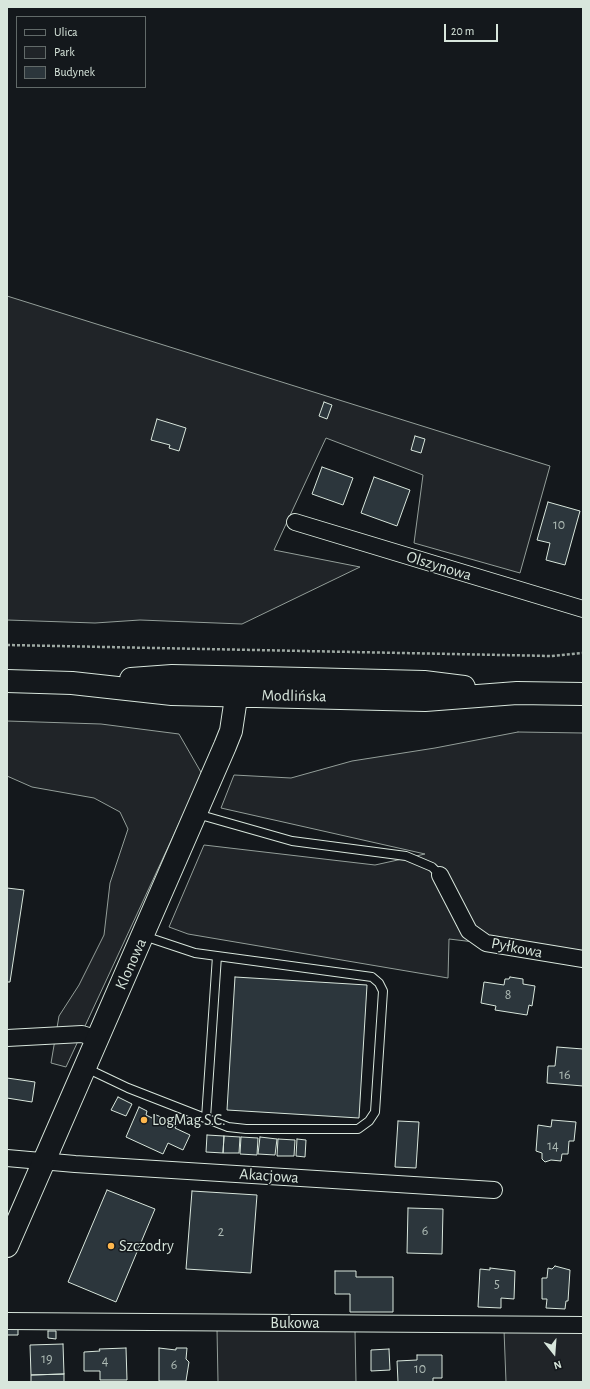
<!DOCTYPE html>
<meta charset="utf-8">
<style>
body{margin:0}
#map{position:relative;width:590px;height:1389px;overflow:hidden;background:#14181c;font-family:"Alegreya Sans",sans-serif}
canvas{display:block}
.frame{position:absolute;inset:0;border:8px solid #d8e6dc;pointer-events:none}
.legend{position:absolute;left:16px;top:16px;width:130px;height:72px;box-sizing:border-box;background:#14181c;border:1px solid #626a69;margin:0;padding:5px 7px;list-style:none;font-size:12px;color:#d8e6dc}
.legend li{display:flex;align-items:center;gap:8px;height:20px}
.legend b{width:20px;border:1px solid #626a69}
.north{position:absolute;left:534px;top:1333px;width:40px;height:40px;-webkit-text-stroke:3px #14181c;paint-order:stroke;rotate:163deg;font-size:11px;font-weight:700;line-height:16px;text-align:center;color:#d8e6dc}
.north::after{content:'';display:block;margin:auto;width:14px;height:18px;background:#d8e6dc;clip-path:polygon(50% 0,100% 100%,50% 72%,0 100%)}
.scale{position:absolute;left:444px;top:24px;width:54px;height:18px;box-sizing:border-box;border:2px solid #d8e6dc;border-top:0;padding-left:5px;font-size:12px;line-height:14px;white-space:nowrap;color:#d8e6dc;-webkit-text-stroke:3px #14181c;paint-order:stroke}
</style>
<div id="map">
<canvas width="590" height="1389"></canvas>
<div class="frame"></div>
<ul class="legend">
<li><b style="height:5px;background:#14181c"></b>Ulica</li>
<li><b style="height:11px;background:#202428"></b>Park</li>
<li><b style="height:11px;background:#2c363c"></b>Budynek</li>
</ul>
<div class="north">N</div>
<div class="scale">20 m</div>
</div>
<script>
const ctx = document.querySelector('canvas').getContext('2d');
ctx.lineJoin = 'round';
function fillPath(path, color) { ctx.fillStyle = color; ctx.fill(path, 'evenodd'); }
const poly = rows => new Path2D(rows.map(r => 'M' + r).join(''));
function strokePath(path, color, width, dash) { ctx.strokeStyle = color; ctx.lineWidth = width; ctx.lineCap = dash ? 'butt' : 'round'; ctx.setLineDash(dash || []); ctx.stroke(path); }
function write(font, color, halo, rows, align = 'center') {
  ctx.font = font + ' "Alegreya Sans",sans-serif'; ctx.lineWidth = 3; ctx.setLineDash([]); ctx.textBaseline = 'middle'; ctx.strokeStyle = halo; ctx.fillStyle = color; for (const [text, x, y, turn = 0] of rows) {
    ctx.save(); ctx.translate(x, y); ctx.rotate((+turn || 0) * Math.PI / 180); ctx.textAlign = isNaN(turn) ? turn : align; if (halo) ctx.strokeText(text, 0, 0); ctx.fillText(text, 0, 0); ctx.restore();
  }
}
const green = poly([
 [7,296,550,466,520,573,414,543,423,475,326,438,274,550,360,567,242,624,140,620,95,623,7,620,7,296],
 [7,721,101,724,179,734,202,774,66,1067,51,1063,59,1016,79,985,104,935,110,883,128,829,120,812,94,798,32,787,7,776,7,721],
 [518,732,583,733,583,955,449,939,448,978,188,934,169,927,204,845,375,865,425,854,221,808,234,775,291,778,352,761,435,748,518,732],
 [217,1329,355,1330,356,1382,218,1382,217,1329],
 [504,1330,583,1331,583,1382,506,1382,504,1330]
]);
fillPath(green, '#202428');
strokePath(green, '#939e99', 1);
const building = poly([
 [324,402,332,405,327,419,319,416,324,402],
 [157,419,186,428,179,451,169,448,170,445,151,440,157,419],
 [415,436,425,439,421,453,411,450,415,436],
 [322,467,353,478,343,505,312,494,322,467],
 [374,477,410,490,397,526,361,513,374,477],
 [548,502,580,511,565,565,546,560,550,543,537,540,548,502],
 [7,888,24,890,10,982,7,982,7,888],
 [235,977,367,985,359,1118,227,1110,235,977],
 [510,977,523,979,523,984,535,986,532,1006,529,1005,527,1015,495,1010,496,1006,481,1003,484,982,504,985,505,979,509,979,510,977],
 [557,1047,583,1049,583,1086,547,1083,548,1066,555,1066,557,1047],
 [7,1078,35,1082,32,1102,7,1098,7,1078],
 [118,1097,132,1104,126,1116,111,1110,118,1097],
 [139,1107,147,1111,146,1115,152,1118,154,1114,177,1124,175,1128,190,1135,183,1150,168,1143,163,1154,126,1137,139,1107],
 [552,1120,576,1122,574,1141,569,1141,568,1154,562,1154,561,1161,551,1160,545,1162,542,1159,542,1153,536,1151,538,1125,551,1127,552,1120],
 [398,1121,419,1122,416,1168,395,1167,398,1121],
 [207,1135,224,1136,223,1153,206,1152,207,1135],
 [224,1136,240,1137,239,1153,223,1153,224,1136],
 [241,1137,258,1138,257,1155,240,1154,241,1137],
 [260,1137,277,1139,275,1155,258,1154,260,1137],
 [278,1139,295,1140,294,1156,277,1156,278,1139],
 [297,1139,306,1140,305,1157,296,1156,297,1139],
 [107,1190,155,1209,116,1302,68,1282,107,1190],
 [192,1191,257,1195,251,1273,186,1269,192,1191],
 [408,1208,443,1209,442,1254,407,1253,408,1208],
 [555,1266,570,1270,568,1301,566,1301,565,1309,546,1308,547,1299,542,1299,542,1278,547,1278,548,1268,552,1269,555,1266],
 [490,1268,515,1271,514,1299,501,1298,501,1308,478,1307,480,1269,490,1270,490,1268],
 [335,1271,356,1271,356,1277,393,1277,393,1312,350,1312,350,1294,335,1294,335,1271],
 [7,1327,18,1327,18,1335,7,1335,7,1327],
 [48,1331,56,1331,56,1339,48,1338,48,1331],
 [63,1344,64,1374,31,1375,30,1345,63,1344],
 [126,1348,127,1380,100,1380,100,1371,84,1371,84,1352,100,1351,99,1349,126,1348],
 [159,1348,176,1350,176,1348,187,1348,186,1359,189,1362,186,1381,159,1381,159,1348],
 [389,1349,390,1370,371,1371,371,1350,389,1349],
 [417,1355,442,1355,442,1378,433,1378,433,1382,398,1382,397,1361,417,1360,417,1355],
 [64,1374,64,1382,31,1382,31,1375,64,1374]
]);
fillPath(building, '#2c363c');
strokePath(building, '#d8e6dc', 1);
const lane = poly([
 [197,814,292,841,406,856,432,867,440,875],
 [86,1068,128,1088,228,1127,246,1129,358,1129,369,1121,375,1112,383,991,379,983,372,977,195,953,144,936],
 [206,1118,217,956]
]);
const street = poly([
 [295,522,583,609],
 [440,875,469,931,486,943,583,959],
 [7,1038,82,1034,98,1039],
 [7,1158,75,1164,494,1190],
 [7,1321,583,1325]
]);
const secondary = poly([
 [131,679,172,676,305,679,424,682,464,687],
 [7,681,72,683,172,694,425,700,517,693,583,694],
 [7,1246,225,746,231,731,239,678]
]);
strokePath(lane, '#d8e6dc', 10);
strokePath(street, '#d8e6dc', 18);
strokePath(secondary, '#d8e6dc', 24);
strokePath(poly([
 [7,645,551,656,583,653]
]), '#9da8a2', 2.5, [3, 2]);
strokePath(lane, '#14181c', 8);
strokePath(street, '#14181c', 16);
strokePath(secondary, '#14181c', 22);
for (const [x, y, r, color] of [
 [144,1120,4,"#ffb74d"],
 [111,1246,4,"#ffb74d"]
]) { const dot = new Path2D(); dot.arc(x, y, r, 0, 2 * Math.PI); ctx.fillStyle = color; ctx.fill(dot); strokePath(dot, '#14181c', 1.5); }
write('14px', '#adbab4', null, [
 ["10",559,525],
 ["8",508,995],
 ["16",565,1075],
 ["14",553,1146],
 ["6",425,1231],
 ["2",221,1232],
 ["5",497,1284],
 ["19",47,1359],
 ["4",105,1361],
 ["6",174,1365],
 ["10",420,1369]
]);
write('16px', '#d8e6dc', '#14181c', [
 ["Olszynowa",439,566,17],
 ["Modlińska",294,696,1],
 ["Pyłkowa",517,948,11],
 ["Klonowa",131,964,-66],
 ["Akacjowa",269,1176,4],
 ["Bukowa",295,1323]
]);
write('16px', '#d8e6dc', '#14181c', [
 ["LogMag S.C.",152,1120],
 ["Szczodry",119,1246]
], 'left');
</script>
